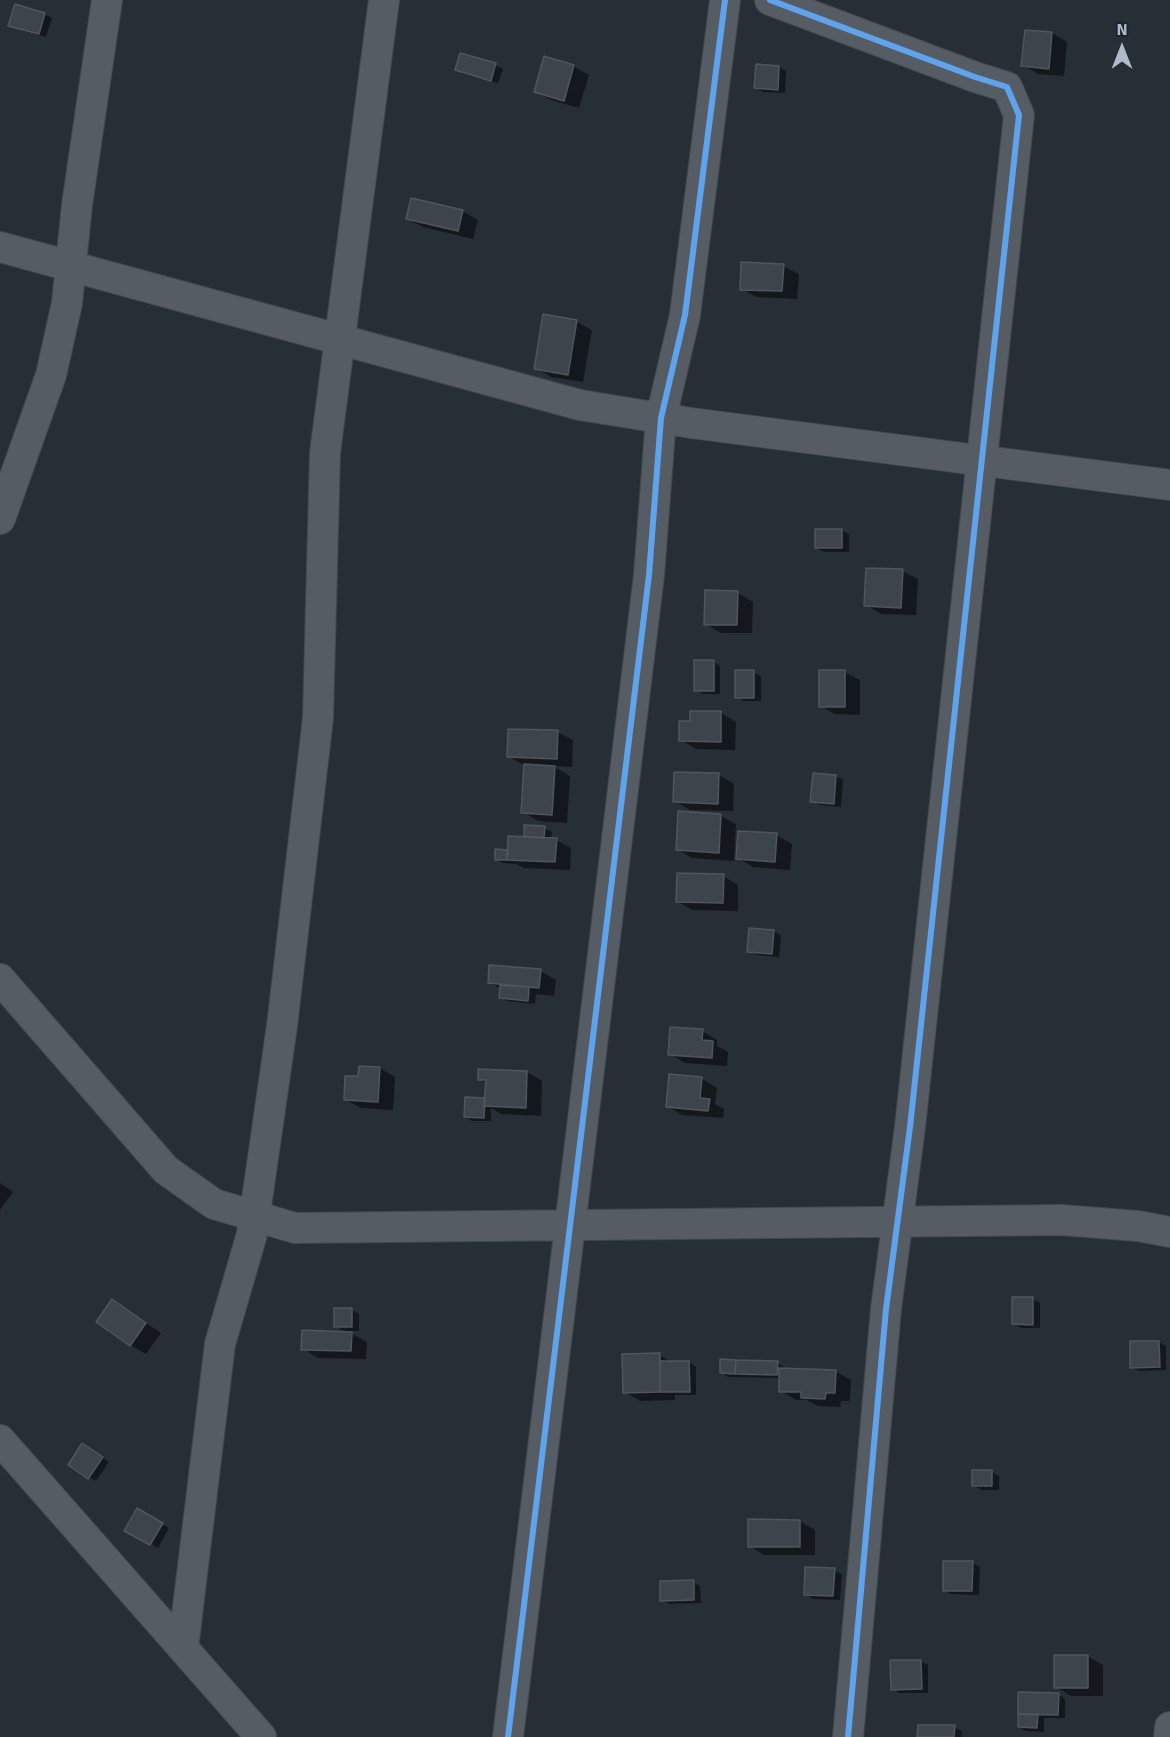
<!DOCTYPE html>
<style>
body{margin:0}
#map{position:relative;width:1170px;height:1737px;overflow:hidden;background:#262e36;font-family:Signika,sans-serif}
canvas{display:block}
.north{position:absolute;left:1092px;top:18px;width:60px;height:60px;-webkit-text-stroke:4px #192531;paint-order:stroke;rotate:0deg;font-size:16px;font-weight:700;line-height:24px;text-align:center;color:#afbbc8}
.north::after{content:'';display:block;margin:auto;width:21px;height:27px;background:#afbbc8;clip-path:polygon(50% 0,100% 100%,50% 72%,0 100%)}
</style>
<div id="map">
<canvas width="1170" height="1737"></canvas>
<div class="north">N</div>
</div>
<script>
const ctx = document.querySelector('canvas').getContext('2d');
ctx.lineJoin = 'round';
function fillPath(path, color) { ctx.fillStyle = color; ctx.fill(path, 'evenodd'); }
const poly = rows => new Path2D(rows.map(r => 'M' + r).join(''));
function strokePath(path, color, width, dash) { ctx.strokeStyle = color; ctx.lineWidth = width; ctx.lineCap = dash ? 'butt' : 'round'; ctx.setLineDash(dash || []); ctx.stroke(path); }
fillPath(poly([
 [44,14,52,18,46,37,17,29,10,25],
 [1026,31,1052,33,1067,42,1064,76,1038,74,1023,65],
 [495,65,503,69,498,83,464,74,457,70],
 [573,66,589,75,579,108,551,100,536,91],
 [779,67,786,71,785,93,763,92,756,87],
 [462,211,478,220,473,239,423,227,407,219],
 [783,266,799,274,797,299,757,297,741,289],
 [577,322,592,330,583,382,551,377,536,368],
 [841,530,849,534,849,552,824,552,817,548],
 [902,571,918,579,916,615,881,614,866,605],
 [738,593,753,602,752,633,721,633,706,624],
 [713,661,720,666,720,694,703,694,695,690],
 [753,672,761,676,761,701,744,701,737,697],
 [845,672,860,680,860,715,835,714,820,706],
 [721,713,736,722,735,750,696,749,681,740,691,722],
 [557,732,573,740,572,767,553,766,570,776,567,823,538,821,523,812,524,765,509,757],
 [719,775,734,784,733,811,690,810,675,801],
 [836,776,843,780,841,807,819,805,812,801],
 [679,813,721,816,736,824,734,861,692,858,677,849],
 [544,828,552,832,551,839,556,840,571,848,570,870,524,868,516,864,503,863,496,859],
 [776,835,792,844,790,870,753,867,738,858],
 [723,876,738,885,738,911,692,910,677,901],
 [774,931,781,936,779,957,756,955,749,951],
 [540,971,556,980,554,996,536,994,535,1004,507,1001,500,997,501,989,489,982],
 [702,1031,717,1040,717,1046,728,1052,727,1066,685,1063,670,1054],
 [380,1068,395,1077,393,1110,361,1108,346,1100,360,1078],
 [527,1072,542,1081,541,1116,501,1114,491,1108,491,1121,472,1121,465,1116,486,1099,487,1083,479,1079],
 [702,1079,717,1088,715,1104,724,1109,723,1118,682,1115,667,1106],
 [0,1183,13,1192,0,1210],
 [1033,1299,1040,1303,1040,1328,1021,1328,1013,1323],
 [113,1301,161,1333,146,1354,130,1345],
 [352,1310,359,1314,359,1331,347,1331,367,1342,366,1359,318,1358,303,1349,347,1333,335,1326],
 [1159,1342,1166,1346,1166,1370,1139,1371,1132,1367],
 [659,1355,673,1363,689,1362,696,1367,696,1395,675,1395,675,1400,640,1401,625,1392],
 [777,1363,784,1367,784,1370,835,1371,851,1380,850,1401,841,1401,840,1407,818,1406,807,1400,796,1400,781,1391,781,1378,728,1377,721,1372],
 [90,1449,109,1462,96,1481,89,1477],
 [992,1472,999,1476,999,1490,981,1490,974,1485],
 [137,1510,169,1528,158,1548,126,1530],
 [800,1521,815,1530,815,1555,764,1555,749,1546],
 [973,1563,980,1567,979,1595,951,1594,944,1590],
 [834,1570,842,1574,840,1600,813,1599,805,1594],
 [693,1582,700,1586,701,1603,669,1604,662,1600],
 [1087,1656,1103,1665,1103,1696,1071,1696,1056,1687],
 [921,1661,928,1665,928,1693,899,1693,892,1689],
 [1058,1694,1065,1699,1065,1718,1044,1718,1044,1732,1026,1731,1019,1727],
 [954,1727,962,1731,961,1737,919,1737]
]), '#0007');
const building = poly([
 [15,4,45,13,39,34,8,26,15,4],
 [1025,30,1052,32,1049,69,1021,66,1025,30],
 [460,53,496,63,491,81,455,70,460,53],
 [544,56,574,65,564,101,534,92,544,56],
 [756,64,779,66,778,90,754,88,756,64],
 [411,198,463,210,458,231,406,219,411,198],
 [741,262,784,264,782,291,740,290,741,262],
 [543,314,577,320,568,375,534,369,543,314],
 [815,529,842,529,842,548,815,548,815,529],
 [866,568,903,569,901,608,864,606,866,568],
 [705,590,738,591,737,625,704,625,705,590],
 [694,660,714,660,714,691,694,691,694,660],
 [735,670,754,670,754,698,735,698,735,670],
 [819,670,845,670,845,707,819,707,819,670],
 [690,711,721,711,721,742,679,741,679,721,690,721,690,711],
 [508,729,558,730,557,759,507,757,508,729],
 [524,764,555,766,552,815,521,813,524,764],
 [674,772,719,773,718,804,673,802,674,772],
 [813,773,836,775,834,804,810,802,813,773],
 [678,811,721,814,719,853,676,850,678,811],
 [524,825,545,826,544,838,524,837,524,825],
 [738,831,777,833,775,862,736,859,738,831],
 [508,836,557,838,555,862,507,860,508,836],
 [495,849,508,850,507,860,495,860,495,849],
 [677,873,724,874,723,903,676,902,677,873],
 [749,928,774,930,772,954,747,952,749,928],
 [489,965,541,969,539,988,488,983,489,965],
 [500,985,529,987,528,1001,499,998,500,985],
 [670,1027,703,1029,702,1040,713,1041,712,1058,668,1055,670,1027],
 [359,1066,380,1067,378,1102,344,1100,345,1076,358,1076,359,1066],
 [478,1069,527,1071,526,1108,484,1106,486,1080,478,1080,478,1069],
 [669,1074,702,1077,700,1098,710,1099,708,1111,666,1107,669,1074],
 [465,1097,485,1098,484,1118,464,1117,465,1097],
 [1012,1297,1033,1297,1033,1325,1012,1324,1012,1297],
 [112,1299,146,1323,130,1346,96,1322,112,1299],
 [334,1308,352,1308,352,1327,334,1327,334,1308],
 [302,1330,352,1332,351,1351,301,1350,302,1330],
 [1130,1341,1159,1341,1160,1367,1130,1368,1130,1341],
 [660,1353,660,1392,623,1393,622,1354,660,1353],
 [720,1359,736,1360,735,1374,720,1373,720,1359],
 [736,1360,778,1361,777,1375,735,1374,736,1360],
 [660,1361,689,1361,690,1392,660,1392,660,1361],
 [779,1368,836,1370,835,1393,826,1393,825,1399,801,1398,801,1392,779,1392,779,1368],
 [82,1443,103,1457,88,1479,68,1465,82,1443],
 [972,1470,992,1470,992,1486,972,1486,972,1470],
 [137,1508,163,1523,150,1545,124,1531,137,1508],
 [748,1519,800,1520,800,1547,748,1547,748,1519],
 [943,1561,973,1561,972,1591,943,1591,943,1561],
 [805,1567,835,1568,833,1596,804,1595,805,1567],
 [694,1580,694,1600,660,1601,660,1581,694,1580],
 [1054,1655,1088,1655,1088,1688,1054,1688,1054,1655],
 [890,1660,921,1660,922,1689,891,1690,890,1660],
 [1018,1692,1059,1693,1058,1715,1018,1714,1018,1692],
 [1018,1714,1038,1714,1037,1728,1018,1727,1018,1714],
 [918,1725,955,1725,954,1737,917,1737,918,1725]
]);
fillPath(building, '#3e444c');
strokePath(building, '#4e565e', 1.5);
const street = poly([
 [770,0,975,77,1007,87,1019,115,910,1127,886,1309,848,1737],
 [0,247,580,405,691,423,1170,485],
 [0,519,51,375,67,303,77,205,107,0],
 [0,979,166,1170,214,1204,295,1228,1061,1220,1138,1226,1170,1232],
 [0,1440,261,1737],
 [183,1648,220,1344,252,1234,282,1026,318,718,325,453,384,0],
 [508,1737,649,575,661,418,685,315,725,0],
 [1169,1737,1170,1727]
]);
strokePath(street, '#43484e', 32);
strokePath(street, '#565c64', 30);
strokePath(poly([
 [770,0,975,77,1007,87,1019,115,910,1127,886,1309,848,1737],
 [508,1737,649,575,661,418,685,315,725,0]
]), '#60a3ed', 6);
</script>
